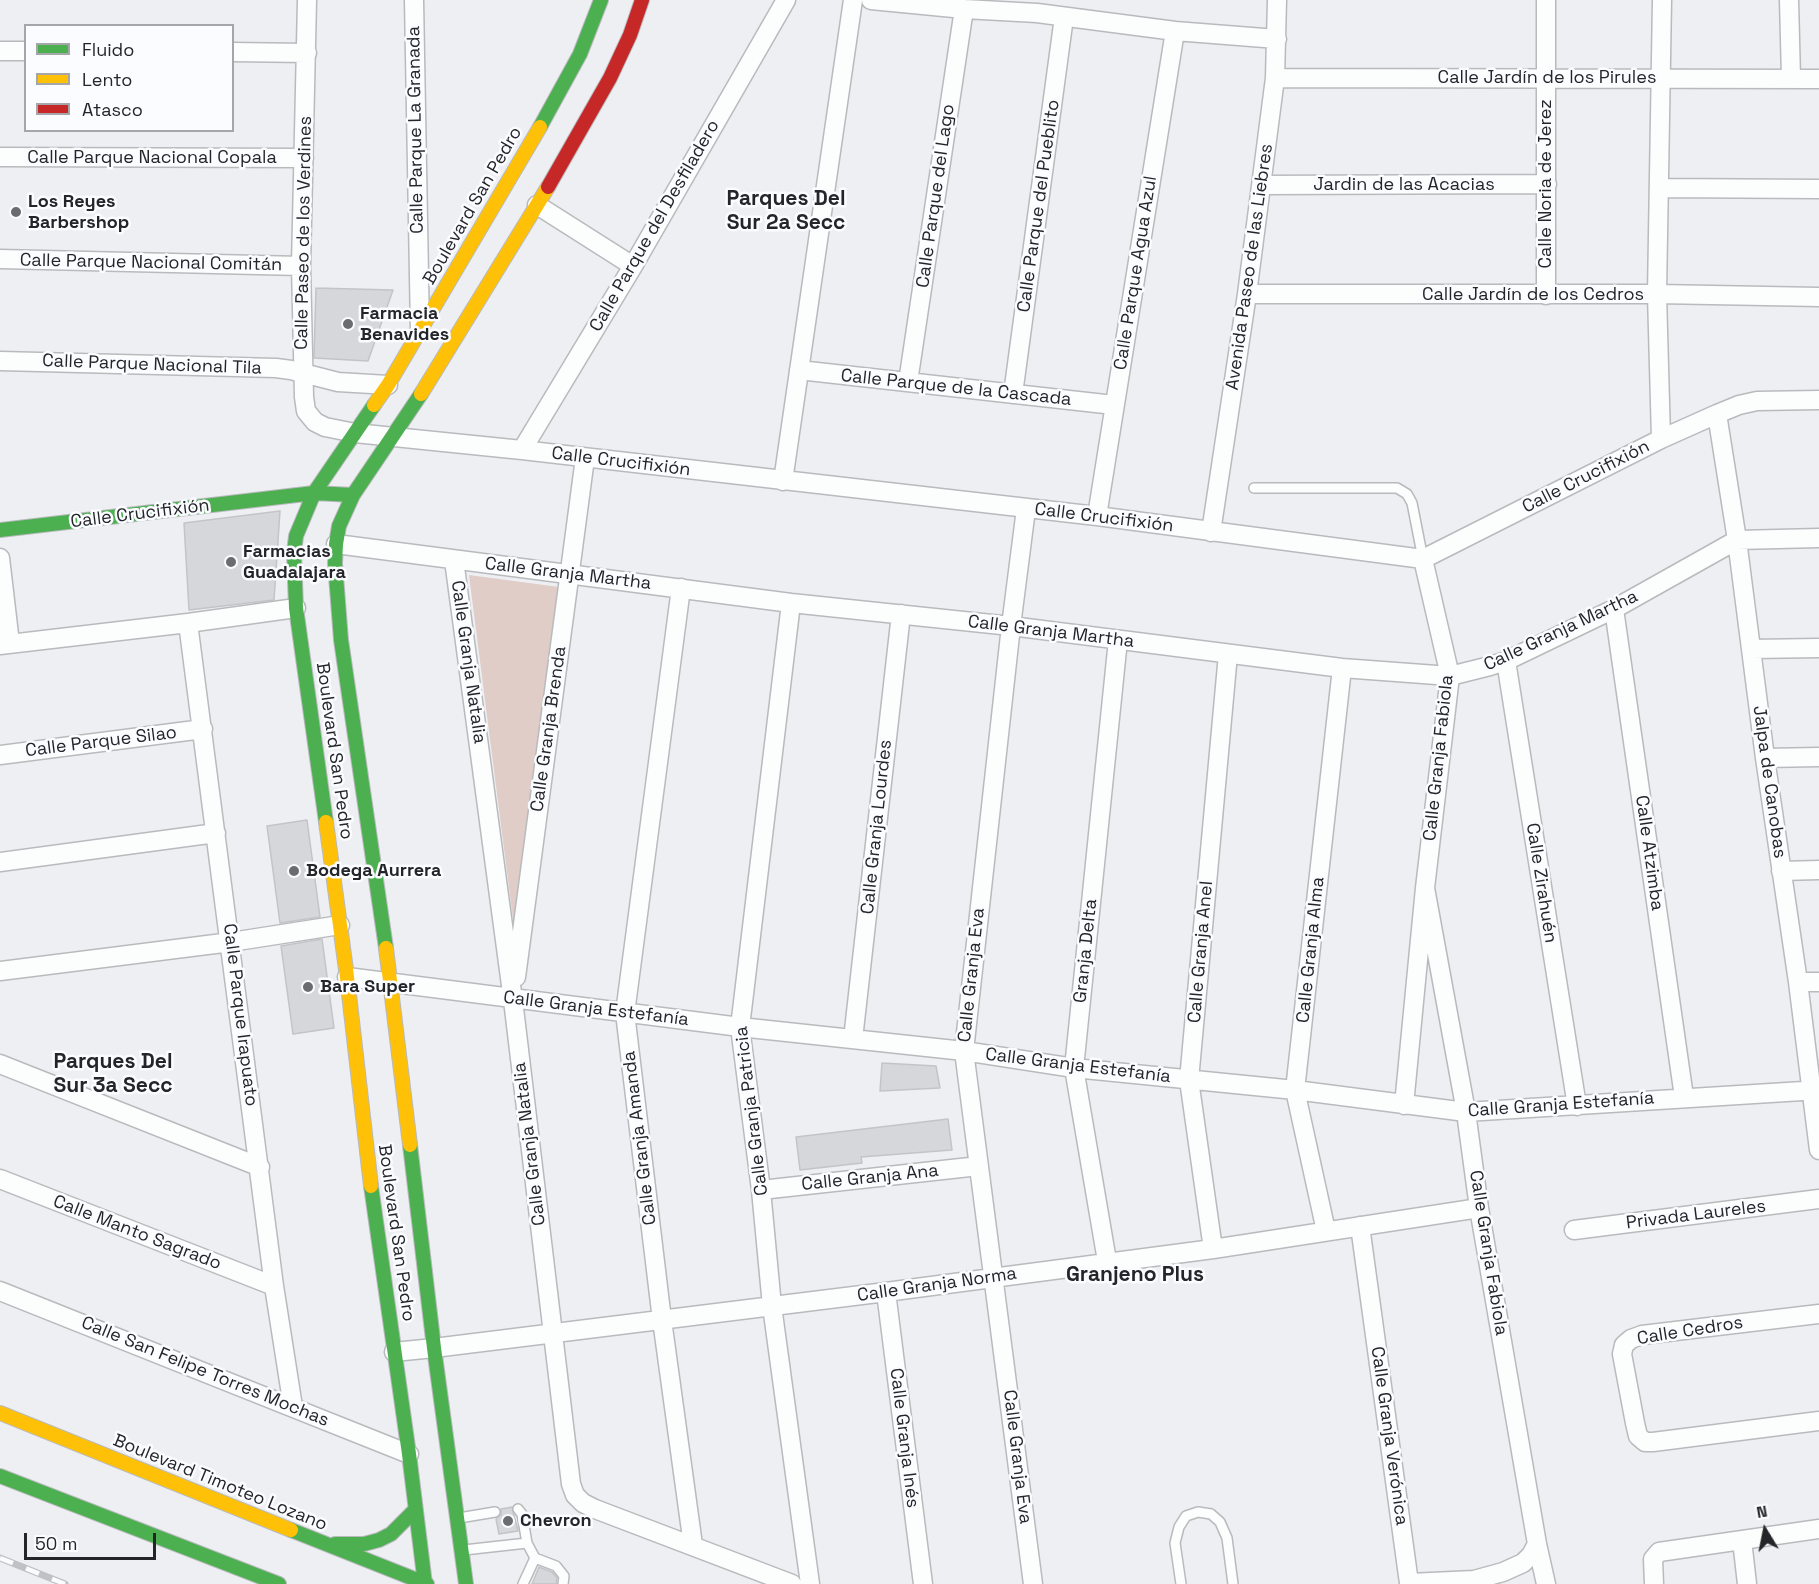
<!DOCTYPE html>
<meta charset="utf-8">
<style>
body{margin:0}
#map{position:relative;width:1819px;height:1584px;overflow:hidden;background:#eeeff3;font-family:"Space Grotesk",sans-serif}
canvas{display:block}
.legend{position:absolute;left:24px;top:24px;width:210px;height:108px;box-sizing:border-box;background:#fafcff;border:2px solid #a4a6a9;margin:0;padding:8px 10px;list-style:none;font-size:18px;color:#242528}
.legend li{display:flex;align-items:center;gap:12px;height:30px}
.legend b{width:30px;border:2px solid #a4a6a9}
.north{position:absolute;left:1735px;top:1500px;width:60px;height:60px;-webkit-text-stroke:4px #fafcff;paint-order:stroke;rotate:350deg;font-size:16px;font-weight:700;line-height:24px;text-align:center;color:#242528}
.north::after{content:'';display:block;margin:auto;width:21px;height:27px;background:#242528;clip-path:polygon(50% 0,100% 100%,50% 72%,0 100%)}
.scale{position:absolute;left:24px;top:1533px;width:132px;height:27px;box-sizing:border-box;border:3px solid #242528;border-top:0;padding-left:8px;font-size:18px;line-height:21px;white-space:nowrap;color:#242528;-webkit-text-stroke:4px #fafcff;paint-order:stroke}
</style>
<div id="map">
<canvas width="1819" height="1584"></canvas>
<ul class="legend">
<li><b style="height:8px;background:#4caf50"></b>Fluido</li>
<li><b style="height:8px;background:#ffc107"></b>Lento</li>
<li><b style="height:8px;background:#c62828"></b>Atasco</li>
</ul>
<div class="north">N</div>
<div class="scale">50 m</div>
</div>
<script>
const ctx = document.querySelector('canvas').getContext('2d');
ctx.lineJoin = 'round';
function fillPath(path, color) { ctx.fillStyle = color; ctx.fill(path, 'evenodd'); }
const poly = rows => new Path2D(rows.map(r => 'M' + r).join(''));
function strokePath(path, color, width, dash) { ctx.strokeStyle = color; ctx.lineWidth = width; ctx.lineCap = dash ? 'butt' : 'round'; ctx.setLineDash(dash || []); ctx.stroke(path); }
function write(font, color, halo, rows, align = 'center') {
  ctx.font = font + ' "Space Grotesk",sans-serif'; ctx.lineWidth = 5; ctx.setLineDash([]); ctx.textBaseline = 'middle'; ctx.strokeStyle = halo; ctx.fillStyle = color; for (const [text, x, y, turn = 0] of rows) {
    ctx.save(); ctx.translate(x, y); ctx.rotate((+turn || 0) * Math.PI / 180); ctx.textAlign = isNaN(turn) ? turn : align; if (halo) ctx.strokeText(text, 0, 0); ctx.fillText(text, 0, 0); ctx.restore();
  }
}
fillPath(poly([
 [469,575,559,587,514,927]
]), '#e0cdc8');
const building = poly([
 [316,288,393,290,368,361,314,358,316,288],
 [280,511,274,600,189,610,184,523,280,511],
 [307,820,320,917,280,923,267,826,307,820],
 [322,939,334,1028,293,1034,281,946,322,939],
 [882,1063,936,1066,940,1088,880,1091,882,1063],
 [948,1119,952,1150,861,1157,862,1163,800,1170,796,1137,948,1119],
 [512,1507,518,1531,499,1534,496,1519,501,1515,501,1509,512,1507],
 [539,1567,552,1572,557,1578,556,1584,532,1584,539,1567]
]);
fillPath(building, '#d6d7da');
strokePath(building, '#c3c4c7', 1.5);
const lane = poly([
 [1254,488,1397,488,1407,494,1412,503,1423,559],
 [518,1509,522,1514,527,1543,535,1558,556,1566,564,1576,563,1584],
 [459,1518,495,1512],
 [464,1550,527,1543],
 [523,1584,535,1558],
 [1181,1584,1175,1543,1179,1527,1186,1516,1198,1512,1211,1514,1220,1522,1227,1538,1233,1584]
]);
const street = poly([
 [307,0,301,266,304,397,306,411,315,422,325,427,355,433,522,450,1097,516,1423,559,1661,439,1717,414,1739,405,1757,401,1819,400],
 [414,0,420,331],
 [871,0,964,9,1037,13,1175,31,1277,39],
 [1789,0,1791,78],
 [0,51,26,51],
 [232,52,307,53],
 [1275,78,1819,79],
 [0,157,304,158],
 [1262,185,1547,184],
 [1660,188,1819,189],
 [537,205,633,266],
 [0,259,301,266],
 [1247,294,1657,294,1819,297],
 [1546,295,1546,0],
 [0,361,276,368,291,370,338,382,388,385],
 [799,370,1114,405],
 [908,382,964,9],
 [1013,394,1064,17],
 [1717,414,1737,540,1765,758,1798,982,1819,1150],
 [1661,439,1657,294,1662,0],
 [522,450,633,266,786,0],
 [783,481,853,0],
 [1026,509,1011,626,964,1051,1033,1584],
 [1097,516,1175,31],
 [1211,532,1247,294,1275,78,1277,0],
 [336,544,791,603,1011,626,1342,668,1450,676,1490,666,1506,661,1614,609,1737,540,1819,538],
 [0,558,10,643],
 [454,560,513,1000,571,1484,575,1495,583,1503,595,1509,792,1584],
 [681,588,625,1013,662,1320,693,1545],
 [791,603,740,1027,761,1190,772,1306,810,1584],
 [1614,609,1684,1097],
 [188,623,274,1286,293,1407],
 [0,645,188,623,296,608],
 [1751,649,1819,648],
 [1506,661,1577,1106],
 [0,755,203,729],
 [1765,758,1819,757],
 [0,862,216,833],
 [1781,871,1819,870],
 [1425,888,1466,1112,1479,1208,1537,1544,1546,1584],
 [0,971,231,942,340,925],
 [347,977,740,1027,964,1051,1074,1068,1295,1090,1466,1112,1819,1090],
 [516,977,585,458],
 [1798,982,1819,982],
 [853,1039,901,614],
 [0,1064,260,1167],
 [1404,1105,1425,888,1450,676,1423,559],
 [0,1179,274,1286],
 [761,1190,979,1166],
 [1360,1226,1409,1583,1474,1580,1503,1572,1523,1563,1531,1555,1537,1544],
 [1574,1230,1819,1199],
 [1326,1231,1295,1090,1342,668],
 [1213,1249,1189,1080,1228,654],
 [1107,1261,1074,1068,1118,640],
 [0,1291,409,1454],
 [886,1292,923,1584],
 [1819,1314,1642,1335,1631,1339,1624,1345,1622,1354,1635,1423,1638,1436,1645,1442,1653,1442,1819,1421],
 [394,1352,434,1348,886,1292,1213,1249,1479,1208],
 [1742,1540,1747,1584],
 [1654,1584,1653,1559,1659,1552,1819,1529]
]);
const fast = poly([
 [540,127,580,54,601,0],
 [0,530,314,493,353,495],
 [326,822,296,608,294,553,296,536,314,493,374,405],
 [386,948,341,640,335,563,336,544,339,526,353,495,421,394],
 [410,1145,434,1348,466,1584],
 [371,1186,409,1454,425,1584],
 [0,1476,279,1584],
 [291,1530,427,1584],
 [335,1544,364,1544,379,1540,391,1534,415,1510]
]);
const slow = poly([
 [421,394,548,187],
 [374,405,388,385,540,127],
 [326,822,347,977,371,1186],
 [386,948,410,1145],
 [0,1413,291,1530]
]);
const jam = poly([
 [548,187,610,78,630,35,642,0]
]);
strokePath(lane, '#b9babd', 12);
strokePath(street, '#b9babd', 21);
strokePath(fast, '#b9babd', 16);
strokePath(slow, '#b9babd', 16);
strokePath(jam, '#b9babd', 16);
strokePath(lane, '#fcfdfd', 9);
strokePath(street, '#fcfdfd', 18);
strokePath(fast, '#4caf50', 14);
strokePath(slow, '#ffc107', 14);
strokePath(jam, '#c62828', 14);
const rail = poly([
 [0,1558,65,1584]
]);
strokePath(rail, '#c1c1c3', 7);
strokePath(rail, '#fafcff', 4.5, [14]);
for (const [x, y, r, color] of [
 [16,212,6,"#6b6c6f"],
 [348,324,6,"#6b6c6f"],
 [231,562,6,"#6b6c6f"],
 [294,871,6,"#6b6c6f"],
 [308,987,6,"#6b6c6f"],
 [508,1521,6,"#6b6c6f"]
]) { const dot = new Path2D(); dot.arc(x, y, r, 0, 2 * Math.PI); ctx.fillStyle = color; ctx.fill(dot); strokePath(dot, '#fafcff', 2); }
write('18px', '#242528', '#fafcff', [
 ["Calle Jardín de los Pirules",1547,78],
 ["Calle Parque La Granada",416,130,-91],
 ["Calle Parque Nacional Copala",152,158],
 ["Calle Noria de Jerez",1546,184,-90],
 ["Jardin de las Acacias",1404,185],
 ["Calle Parque del Lago",936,196,-82],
 ["Boulevard San Pedro",473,206,-60],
 ["Calle Parque del Pueblito",1039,206,-82],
 ["Calle Parque del Desfiladero",655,226,-60],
 ["Calle Paseo de los Verdines",304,233,-89],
 ["Calle Parque Nacional Comitán",151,263,1],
 ["Avenida Paseo de las Liebres",1250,267,-82],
 ["Calle Parque Agua Azul",1136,273,-81],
 ["Calle Jardín de los Cedros",1533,295],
 ["Calle Parque Nacional Tila",152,365,2],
 ["Calle Parque de la Cascada",956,388,6],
 ["Calle Crucifixión",621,462,7],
 ["Calle Crucifixión",1586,477,-27],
 ["Calle Crucifixión",140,514,-7],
 ["Calle Crucifixión",1104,518,7],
 ["Calle Granja Martha",568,574,7],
 ["Calle Granja Martha",1561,631,-25],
 ["Calle Granja Martha",1051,632,7],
 ["Calle Granja Natalia",468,662,82],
 ["Calle Granja Brenda",549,729,-82],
 ["Calle Parque Silao",101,742,-7],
 ["Boulevard San Pedro",334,751,82],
 ["Calle Granja Fabiola",1439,758,-84],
 ["Jalpa de Canobas",1769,782,82],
 ["Calle Granja Lourdes",877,827,-84],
 ["Calle Atzimba",1649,853,82],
 ["Calle Zirahuén",1541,883,81],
 ["Calle Granja Alma",1311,950,-84],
 ["Granja Delta",1086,951,-84],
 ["Calle Granja Anel",1201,952,-85],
 ["Calle Granja Eva",972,975,-84],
 ["Calle Granja Estefanía",596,1009,7],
 ["Calle Parque Irapuato",240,1015,83],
 ["Calle Granja Estefanía",1078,1066,7],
 ["Calle Granja Estefanía",1561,1105,-4],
 ["Calle Granja Patricia",752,1111,-97],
 ["Calle Granja Amanda",640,1138,-97],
 ["Calle Granja Natalia",530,1144,-97],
 ["Calle Granja Ana",870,1178,-6],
 ["Privada Laureles",1696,1215,-7],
 ["Calle Manto Sagrado",137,1233,21],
 ["Boulevard San Pedro",396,1233,82],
 ["Calle Granja Fabiola",1488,1253,81],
 ["Calle Granja Norma",937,1285,-8],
 ["Calle Cedros",1690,1331,-9],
 ["Calle San Felipe Torres Mochas",205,1372,22],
 ["Calle Granja Verónica",1389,1436,82],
 ["Calle Granja Inés",904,1438,83],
 ["Calle Granja Eva",1017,1457,83],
 ["Boulevard Timoteo Lozano",220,1483,22]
]);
write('bold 18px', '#242528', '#fafcff', [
 ["Los Reyes",28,202],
 ["Barbershop",28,223],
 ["Farmacia",360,314],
 ["Benavides",360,335],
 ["Farmacias",243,552],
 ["Guadalajara",243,573],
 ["Bodega Aurrera",306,871],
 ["Bara Super",320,987],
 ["Chevron",520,1521]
], 'left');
write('bold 21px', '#242528', '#fafcff', [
 ["Parques Del",786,199],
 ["Sur 2a Secc",786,223],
 ["Parques Del",113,1062],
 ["Sur 3a Secc",113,1086],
 ["Granjeno Plus",1135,1275]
]);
</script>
